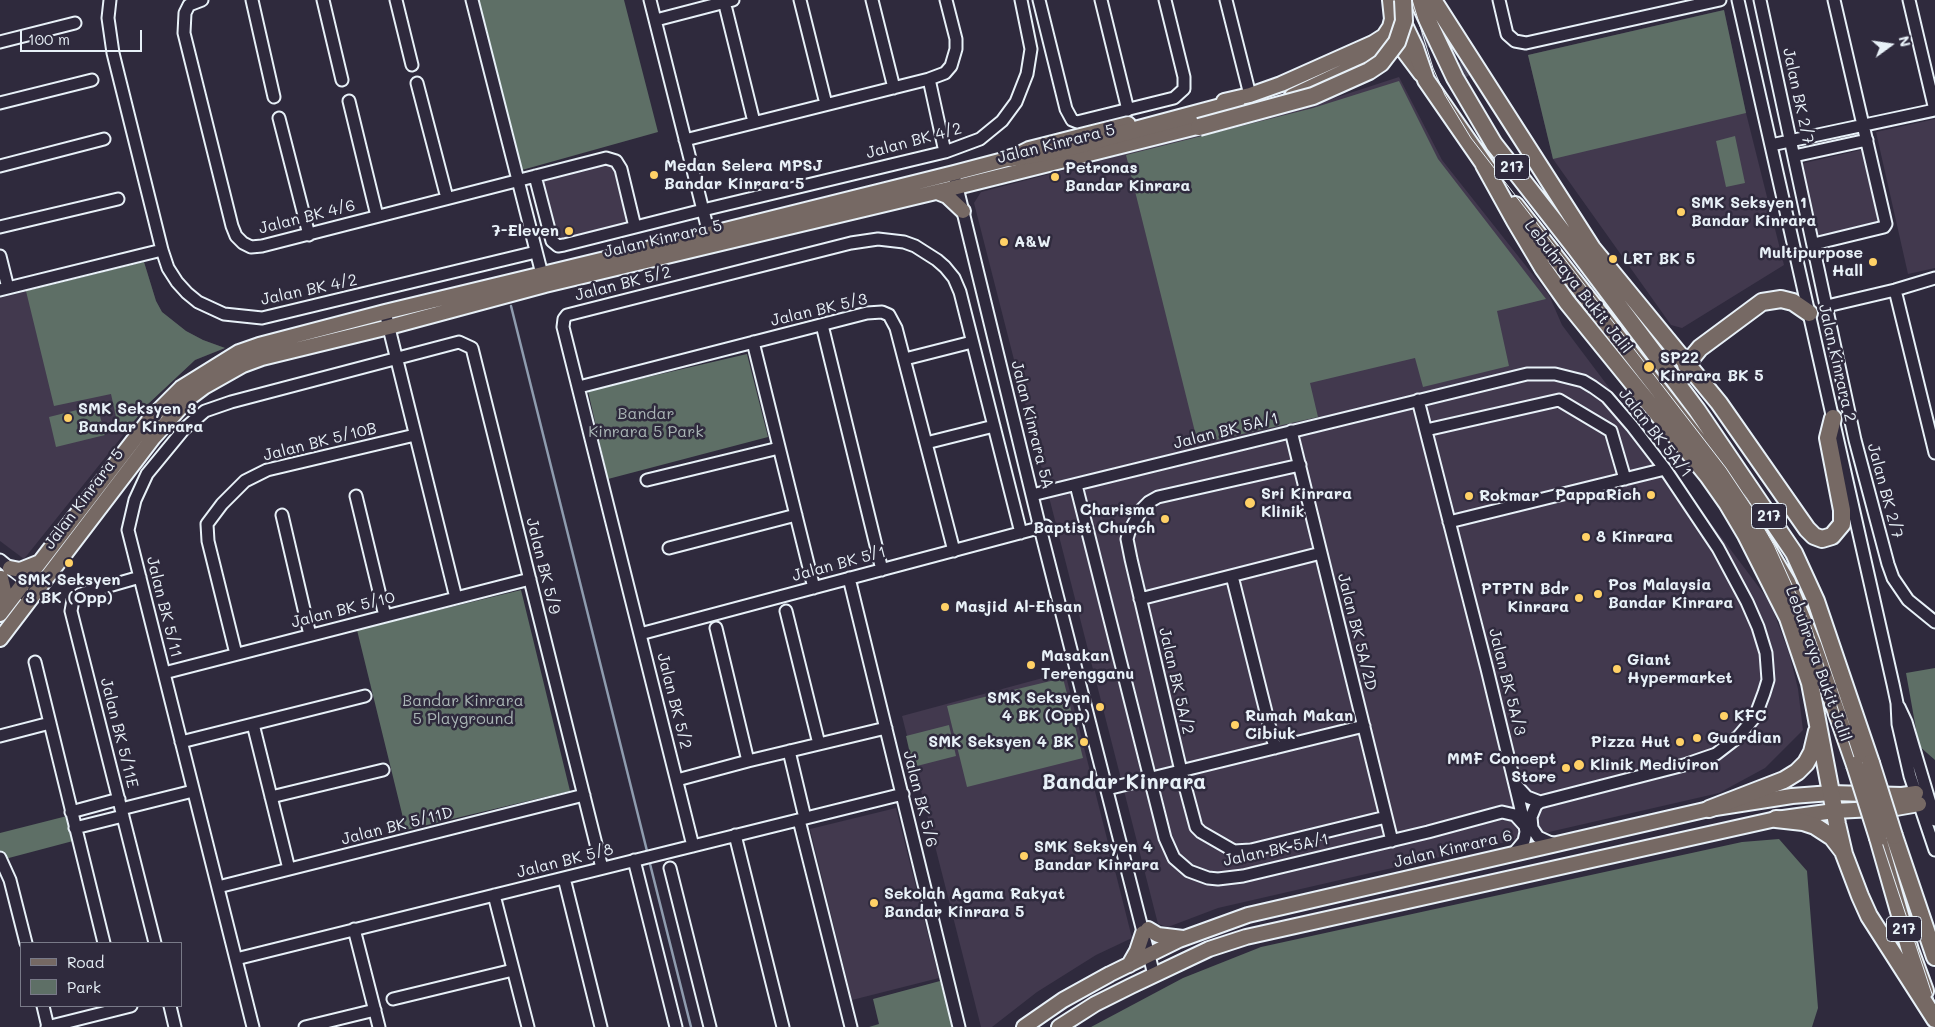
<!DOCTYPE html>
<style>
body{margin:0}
#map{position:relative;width:1935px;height:1027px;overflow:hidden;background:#2f2a3d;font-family:Mali,sans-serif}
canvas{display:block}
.legend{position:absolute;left:20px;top:942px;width:162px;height:65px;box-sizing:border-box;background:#2f2a3d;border:1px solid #797a88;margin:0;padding:6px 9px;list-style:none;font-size:15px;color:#e8f1f8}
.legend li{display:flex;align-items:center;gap:10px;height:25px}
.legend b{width:25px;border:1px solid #797a88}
.north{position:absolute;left:1865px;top:20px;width:50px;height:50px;-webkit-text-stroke:4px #2f2a3d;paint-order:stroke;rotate:76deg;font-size:14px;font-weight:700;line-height:20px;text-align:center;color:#e8f1f8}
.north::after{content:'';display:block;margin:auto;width:18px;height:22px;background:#e8f1f8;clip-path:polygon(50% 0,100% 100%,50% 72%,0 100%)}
.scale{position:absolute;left:20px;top:30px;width:122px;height:22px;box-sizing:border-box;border:2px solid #e8f1f8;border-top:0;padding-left:6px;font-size:15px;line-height:18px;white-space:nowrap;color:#e8f1f8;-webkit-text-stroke:4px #2f2a3d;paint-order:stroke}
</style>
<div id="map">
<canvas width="1935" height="1027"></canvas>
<ul class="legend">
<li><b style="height:6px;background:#766964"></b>Road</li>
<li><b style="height:14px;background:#5e6f66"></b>Park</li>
</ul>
<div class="north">N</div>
<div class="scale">100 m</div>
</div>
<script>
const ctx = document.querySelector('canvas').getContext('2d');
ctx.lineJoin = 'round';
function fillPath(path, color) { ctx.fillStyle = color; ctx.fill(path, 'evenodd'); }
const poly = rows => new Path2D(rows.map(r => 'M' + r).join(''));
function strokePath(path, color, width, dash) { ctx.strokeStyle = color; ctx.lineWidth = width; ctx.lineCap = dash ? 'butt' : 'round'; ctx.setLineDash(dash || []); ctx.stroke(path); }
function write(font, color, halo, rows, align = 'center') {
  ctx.font = font + ' Mali,sans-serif'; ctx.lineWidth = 5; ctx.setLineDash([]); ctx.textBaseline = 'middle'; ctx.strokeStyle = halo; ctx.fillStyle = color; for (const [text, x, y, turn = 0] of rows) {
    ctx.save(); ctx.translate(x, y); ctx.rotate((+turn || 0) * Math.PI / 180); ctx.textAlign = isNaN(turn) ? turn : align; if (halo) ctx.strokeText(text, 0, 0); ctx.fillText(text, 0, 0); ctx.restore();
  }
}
fillPath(poly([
 [1724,10,1746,113,1784,265,1682,328,1671,325,1553,159,1528,55],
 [1399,77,1442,160,1549,295,1562,325,1770,602,1789,653,1798,689,1803,730,1765,768,1719,793,1218,908,1168,927,1158,924,974,203,981,192,1316,104],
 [1935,119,1935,268,1908,274,1876,132],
 [1865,149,1882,224,1818,240,1800,164],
 [607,162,615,164,631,224,557,242,539,179],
 [144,262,156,301,162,312,186,331,203,340,225,348,195,360,148,404,24,559,0,541,0,298],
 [1065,672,1132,938,1096,955,1037,992,992,1027,981,1027,902,716],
 [896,808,939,978,852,1000,810,829]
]), '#42394e');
fillPath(poly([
 [479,0,624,0,658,132,522,170],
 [1724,10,1746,113,1553,159,1528,55],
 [1399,81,1438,159,1546,299,1497,311,1509,366,1423,387,1415,358,1310,383,1318,417,1198,444,1126,155,1313,108],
 [1735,136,1745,183,1726,187,1716,141],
 [144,262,156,301,162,312,186,331,203,340,225,348,195,360,148,404,125,432,118,426,111,394,54,406,26,291],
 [747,354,768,437,608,479,588,391],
 [97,405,105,435,56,447,49,417],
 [521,590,570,791,406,830,357,630],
 [1935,668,1935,760,1919,746,1906,673],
 [1063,678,1083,758,967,787,947,706],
 [949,725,956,756,913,767,906,736],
 [67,816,73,841,5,859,0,850,0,833],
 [1779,839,1807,871,1818,1008,1812,1027,1091,1027,1183,978,1261,947,1742,842],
 [940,981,953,1027,869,1027,879,1024,873,999]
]), '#5e6f66');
strokePath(poly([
 [511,306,648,855],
 [649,860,691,1027]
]), '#8f9caf', 2.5);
strokePath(poly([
 [1397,36,1409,33,1435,41,1449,52,1467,78]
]), '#4b4859', 16, [16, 8]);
const minor = poly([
 [110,0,108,18,113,53,162,250,168,268,177,282,187,293,198,302,224,314,262,318,536,252],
 [202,0,189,5,185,13,184,33,232,226,236,236,243,243,251,247,262,246,606,158,616,161,621,169,635,227],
 [252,0,274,97],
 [323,0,342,80],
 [396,0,412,65],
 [472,0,544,282],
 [650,0,711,242],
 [800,0,826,104],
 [872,0,894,88],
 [1039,0,1066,109,1072,120,1077,122,1174,98,1184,89,1184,77,1165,0],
 [1101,0,1128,110],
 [1226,0,1250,95],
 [1499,0,1507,34,1515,41,1526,43,1720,0],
 [1738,0,1893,684,1897,703,1898,724,1910,776,1935,850],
 [1760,0,1855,440,1888,564,1893,578,1908,600,1935,622],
 [1909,0,1935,110],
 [726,9,754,122],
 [656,20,733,0],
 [0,42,75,23],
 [929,79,945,152],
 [417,83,447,198],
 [349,101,377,216],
 [0,103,92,80],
 [279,118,309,235],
 [685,140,929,79,945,73,951,66,956,49,956,39,946,0],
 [1771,145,1935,110],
 [1794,156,1867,140],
 [0,166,104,139],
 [535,176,552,241,558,246,564,245,703,210,945,152,980,139,1002,121,1016,102,1027,74,1031,49,1021,0],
 [955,179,1040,528,1154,975],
 [0,227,118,199],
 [1814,244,1884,227,1886,224,1834,0],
 [0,256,8,288],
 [0,290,162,250],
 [1895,290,1935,453],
 [1827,306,1895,290,1935,278],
 [385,312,456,598],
 [822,325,882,570],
 [753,342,814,588],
 [905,359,972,342],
 [579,387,867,313,882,312,889,315,896,328,954,551],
 [1418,400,1487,669,1525,826,1526,832,1524,841,1514,853],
 [1426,430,1559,400,1611,431,1625,479],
 [1291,431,1392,841],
 [926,443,994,426],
 [1300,465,1158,497,1149,502,1142,509,1129,532,1127,539,1131,559,1181,771,1196,827,1201,832,1234,851,1251,850,1386,817],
 [647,480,779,448],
 [1076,485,1165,838,1174,858,1189,871,1208,878,1218,879,1243,876,1428,832,1502,812,1515,815,1525,826],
 [1032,495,1527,374,1555,374,1583,381,1593,387,1607,397,1632,426,1665,469,1718,548,1747,602,1758,627,1766,653,1768,680,1764,693,1755,717,1738,737,1716,754,1684,765,1540,802,1536,805,1531,817,1532,828,1538,837,1549,842,1557,844],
 [356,496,385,616],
 [282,515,310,635],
 [1449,522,1665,469],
 [669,548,796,515],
 [0,560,37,590],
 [1232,576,1275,748],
 [0,577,30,599],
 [140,577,81,594,73,600,71,611,155,943],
 [849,578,959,1027],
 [1140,599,1321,553],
 [786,611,819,744],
 [716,628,748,761],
 [640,634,1046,526],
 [236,654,208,541,207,524,222,504,245,481,267,470,415,435],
 [35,662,104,943],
 [164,673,530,579],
 [1899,707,1906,722,1935,820],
 [253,724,289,869],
 [0,736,50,723],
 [181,742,365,696],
 [789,751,805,818],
 [677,780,748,761,886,728],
 [1516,785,1527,797,1540,802],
 [1107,789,1364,726],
 [271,797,383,770],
 [121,809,193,791],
 [71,812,119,799],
 [799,820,851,1027],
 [75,828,123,816],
 [735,835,783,1027],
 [693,846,563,327,564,319,567,315,851,243,878,239,904,242,915,246,937,260,945,267,954,278,960,292,1021,533],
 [0,858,10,880,26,943],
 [634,860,676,1027],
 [670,868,710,1027],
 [564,878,601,1027],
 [218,887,584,795],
 [494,895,528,1027],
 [354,929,379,1027],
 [236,959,903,794],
 [393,999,513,970],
 [43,1006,48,1027],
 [170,1006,175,1027],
 [47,1027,131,1006],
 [253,1027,128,530,135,500,147,474,184,429,205,411,231,402,459,342,472,348,602,868],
 [305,1027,375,1010]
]);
const major = poly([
 [1292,96,1393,48,1403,50,1421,74],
 [1224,101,1250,95,1281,84,1373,43,1384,36,1390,27,1392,19,1390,0],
 [937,192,947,196,963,211],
 [10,568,20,570,40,562],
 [1,578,5,595,2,611],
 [0,614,150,419,181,388,239,352,259,345,385,312,709,234,954,173,1011,158,1029,149,1128,124],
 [0,639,153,438,188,399,204,387,243,365,262,358,389,327,545,285,957,187,1209,124],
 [1148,929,1158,935,1183,938],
 [1129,965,1137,951,1143,933],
 [1024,1027,1063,1000,1110,974,1179,940,1248,915,1709,809,1792,796,1831,793,1902,795,1916,793],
 [1059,1027,1095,1004,1131,986,1209,949,1246,937,1776,819,1834,811,1896,808,1919,804]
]);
const highway = poly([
 [1392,0,1415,48,1426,80,1491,174],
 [1418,0,1455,78,1494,144,1576,249,1697,410,1794,553,1816,601,1871,763],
 [1433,0,1592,248,1719,403,1807,529,1814,536,1822,539,1832,536,1842,524,1842,510,1828,438,1833,418],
 [1011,158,1043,153,1075,146,1236,103],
 [1484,165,1515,221,1543,268,1567,302,1708,476,1727,503,1746,535,1788,618,1810,683,1837,824,1844,854,1860,896,1869,916,1935,1019],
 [1515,205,1719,467,1742,506,1787,582,1813,645,1855,765],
 [1686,365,1700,348,1762,302,1781,299,1793,302,1809,313],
 [1709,809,1784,780,1797,772,1806,763,1812,752,1817,731],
 [1776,819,1803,822,1815,826,1832,837,1842,850],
 [1894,836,1935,957],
 [1878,838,1910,950,1925,991]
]);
strokePath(minor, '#e8f1f8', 15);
strokePath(major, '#e8f1f8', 18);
strokePath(highway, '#e8f1f8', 20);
strokePath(minor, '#2f2a3d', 11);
strokePath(major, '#766964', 14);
strokePath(highway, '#766964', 16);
strokePath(poly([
 [1412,0,1433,68,1445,95,1471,138,1726,468,1752,507,1774,545,1811,627,1935,1003]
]), '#e8f1f8', 1);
const highwayBridge = poly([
 [1199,127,1313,96,1369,71,1381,63,1397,42,1404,21,1403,0],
 [1871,763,1894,836],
 [1855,765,1878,838]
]);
strokePath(highwayBridge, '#e8f1f8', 20, []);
strokePath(highwayBridge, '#766964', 16);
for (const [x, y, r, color] of [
 [654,175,5,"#ffd166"],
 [1055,177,5,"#ffd166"],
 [1681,212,5,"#ffd166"],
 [569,231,5,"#ffd166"],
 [1004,242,5,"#ffd166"],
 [1613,259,5,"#ffd166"],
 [1873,262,5,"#ffd166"],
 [1649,367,6,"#ffd166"],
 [68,418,5,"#ffd166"],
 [1651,495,5,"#ffd166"],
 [1469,496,5,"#ffd166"],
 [1250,503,6,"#ffd166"],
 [1165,519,5,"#ffd166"],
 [1586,537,5,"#ffd166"],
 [69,563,5,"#ffd166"],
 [1598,594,5,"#ffd166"],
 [1579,598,5,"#ffd166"],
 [945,607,5,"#ffd166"],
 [1031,665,5,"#ffd166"],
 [1617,669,5,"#ffd166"],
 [1100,707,5,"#ffd166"],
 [1724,716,5,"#ffd166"],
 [1235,725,5,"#ffd166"],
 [1697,738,5,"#ffd166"],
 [1084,742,5,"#ffd166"],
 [1680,742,5,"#ffd166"],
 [1579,765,6,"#ffd166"],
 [1566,768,5,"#ffd166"],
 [1024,856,5,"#ffd166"],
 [874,903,5,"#ffd166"]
]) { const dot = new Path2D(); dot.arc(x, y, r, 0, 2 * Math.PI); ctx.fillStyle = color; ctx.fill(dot); strokePath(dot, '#2f2a3d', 2); }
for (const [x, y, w] of [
 [1512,167,35],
 [1769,516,35],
 [1904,929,35]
]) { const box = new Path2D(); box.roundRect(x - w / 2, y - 12.5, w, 25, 4); ctx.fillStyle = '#2f2a3d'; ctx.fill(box); strokePath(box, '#e8f1f8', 1); }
write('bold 15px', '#e8f1f8', null, [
 ["217",1512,167],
 ["217",1769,516],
 ["217",1904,929]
]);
write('16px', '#e8f1f8', '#2f2a3d', [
 ["Jalan BK 2/7",1798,96,78],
 ["Jalan BK 4/2",914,141,-15],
 ["Jalan Kinrara 5",1056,144,-14],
 ["Jalan BK 4/6",307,217,-14],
 ["Jalan Kinrara 5",663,239,-13],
 ["Jalan BK 5/2",623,284,-14],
 ["Lebuhraya Bukit Jalil",1578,287,52],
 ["Jalan BK 4/2",309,290,-12],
 ["Jalan BK 5/3",819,310,-13],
 ["Jalan Kinrara 2",1837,363,77],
 ["Jalan Kinrara 5A",1032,425,76],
 ["Jalan BK 5A/1",1226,431,-14],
 ["Jalan BK 5A/1",1655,433,52],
 ["Jalan BK 5/10B",320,442,-14],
 ["Jalan BK 2/7",1885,491,75],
 ["Jalan Kinrara 5",84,499,-53],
 ["Jalan BK 5/1",839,564,-15],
 ["Jalan BK 5/9",543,566,76],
 ["Jalan BK 5/11",164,607,76],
 ["Jalan BK 5/10",343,610,-14],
 ["Jalan BK 5A/2D",1357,632,76],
 ["Lebuhraya Bukit Jalil",1818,664,70],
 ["Jalan BK 5A/2",1176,681,77],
 ["Jalan BK 5A/3",1507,682,76],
 ["Jalan BK 5/2",674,701,76],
 ["Jalan BK 5/11E",119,733,76],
 ["Jalan BK 5/6",920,799,76],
 ["Jalan BK 5/11D",397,826,-14],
 ["Jalan Kinrara 6",1453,849,-13],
 ["Jalan BK 5A/1",1276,850,-12],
 ["Jalan BK 5/8",565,861,-14]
]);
write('bold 16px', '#e8f1f8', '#2f2a3d', [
 ["Medan Selera MPSJ",664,166],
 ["Bandar Kinrara 5",664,184],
 ["Petronas",1065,168],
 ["Bandar Kinrara",1065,186],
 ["SMK Seksyen 1",1691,203],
 ["Bandar Kinrara",1691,221],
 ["7-Eleven",559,231,"right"],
 ["A&W",1014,242],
 ["Multipurpose",1863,253,"right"],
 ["Hall",1863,271,"right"],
 ["LRT BK 5",1623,259],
 ["SP22",1660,358],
 ["Kinrara BK 5",1660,376],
 ["SMK Seksyen 3",78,409],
 ["Bandar Kinrara",78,427],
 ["Sri Kinrara",1261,494],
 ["Klinik",1261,512],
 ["PappaRich",1641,495,"right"],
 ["Rokmar",1479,496],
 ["Charisma",1155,510,"right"],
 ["Baptist Church",1155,528,"right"],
 ["8 Kinrara",1596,537],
 ["SMK Seksyen",69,580,"center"],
 ["3 BK (Opp)",69,598,"center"],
 ["Pos Malaysia",1608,585],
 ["Bandar Kinrara",1608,603],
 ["PTPTN Bdr",1569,589,"right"],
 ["Kinrara",1569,607,"right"],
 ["Masjid Al-Ehsan",955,607],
 ["Masakan",1041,656],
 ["Terengganu",1041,674],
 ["Giant",1627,660],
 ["Hypermarket",1627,678],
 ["SMK Seksyen",1090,698,"right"],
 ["4 BK (Opp)",1090,716,"right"],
 ["Rumah Makan",1245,716],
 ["Cibiuk",1245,734],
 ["KFC",1734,716],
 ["Guardian",1707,738],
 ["SMK Seksyen 4 BK",1074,742,"right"],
 ["Pizza Hut",1670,742,"right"],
 ["MMF Concept",1556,759,"right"],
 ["Store",1556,777,"right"],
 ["Klinik Mediviron",1590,765],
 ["SMK Seksyen 4",1034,847],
 ["Bandar Kinrara",1034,865],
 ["Sekolah Agama Rakyat",884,894],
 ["Bandar Kinrara 5",884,912]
], 'left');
write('16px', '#aab6b6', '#2f2a3d', [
 ["Bandar",646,414],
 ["Kinrara 5 Park",646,432],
 ["Bandar Kinrara",463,701],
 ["5 Playground",463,719]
]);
write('bold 21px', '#e8f1f8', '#2f2a3d', [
 ["Bandar Kinrara",1124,783]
]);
</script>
